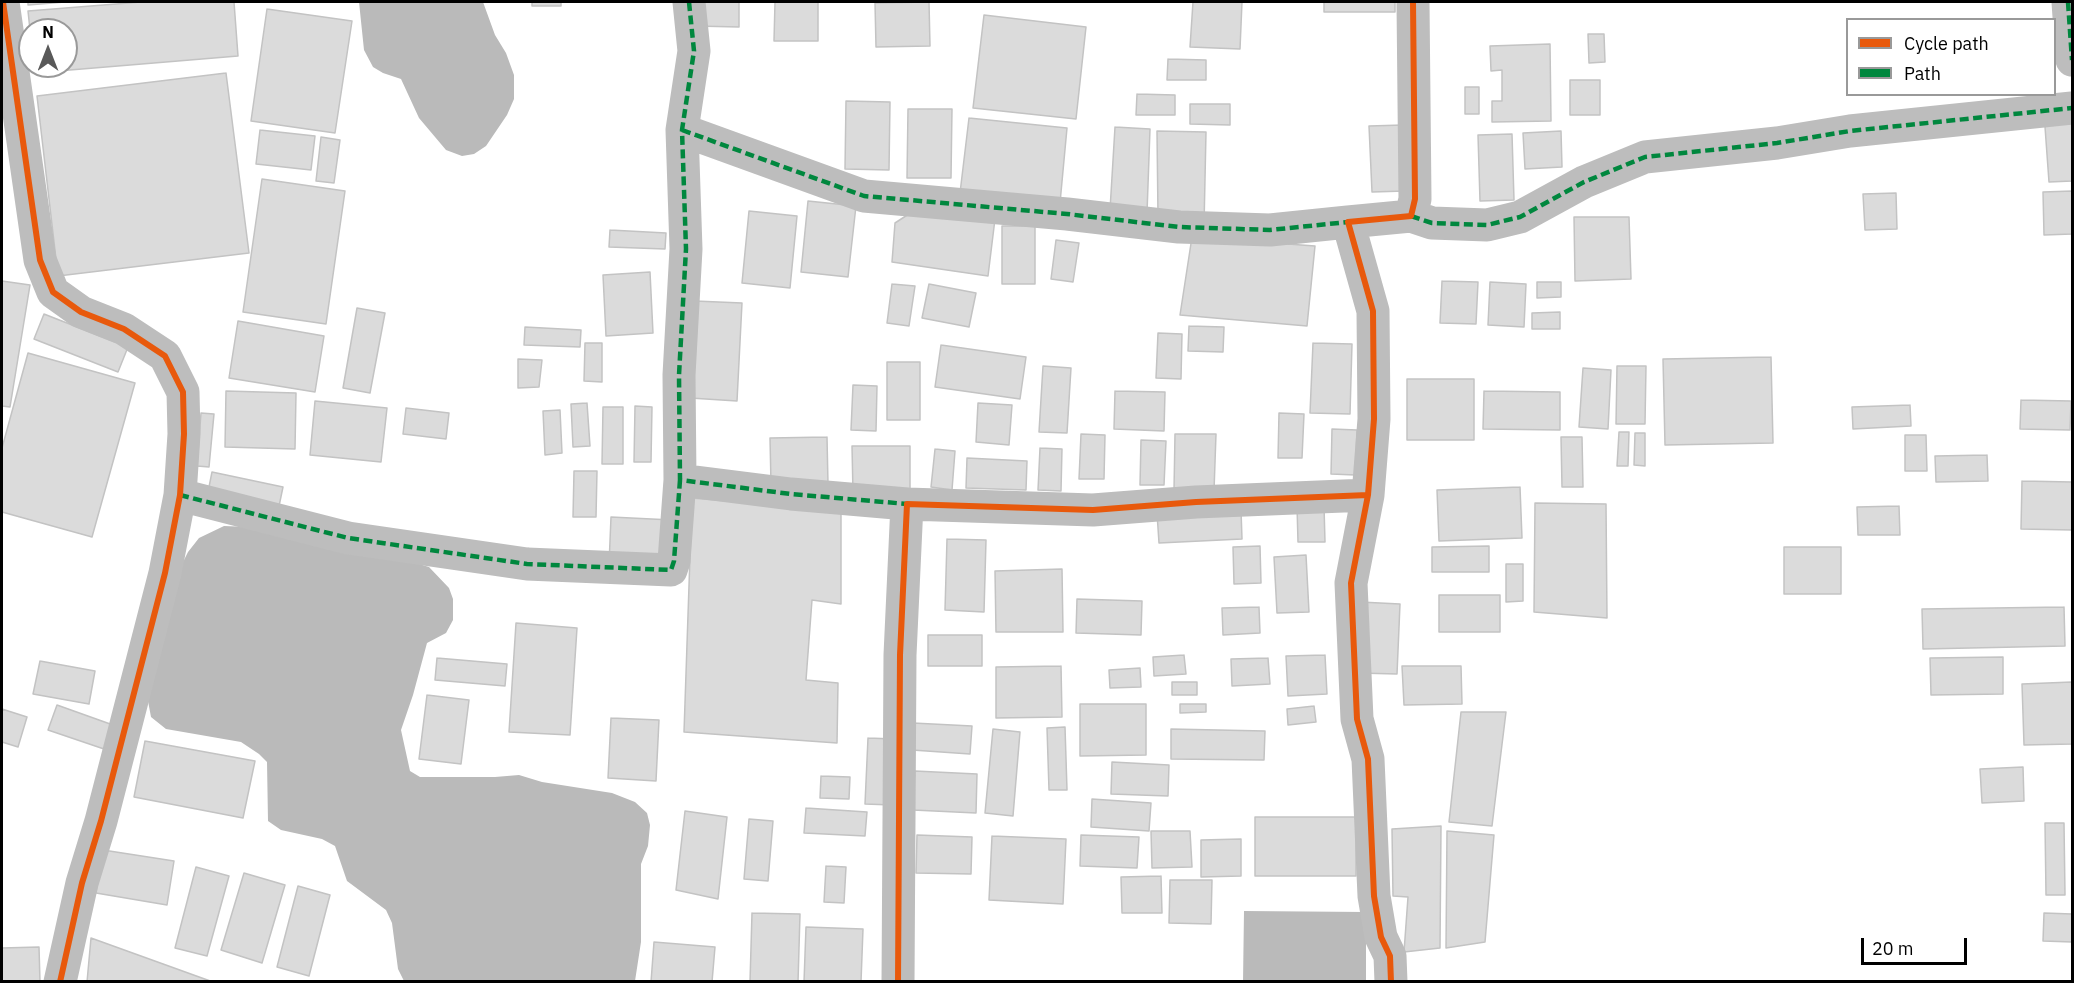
<!DOCTYPE html>
<style>
body{margin:0}
#map{position:relative;width:2074px;height:983px;overflow:hidden;background:#fff;font-family:"IBM Plex Sans",sans-serif}
canvas{display:block}
.frame{position:absolute;inset:0;border:3px solid #000;pointer-events:none}
.legend{position:absolute;left:1846px;top:18px;width:210px;height:78px;box-sizing:border-box;background:#fff;border:2px solid #999;margin:0;padding:8px 10px;list-style:none;font-size:18px;color:#000}
.legend li{display:flex;align-items:center;gap:12px;height:30px}
.legend b{width:30px;border:2px solid #999}
.north{position:absolute;left:18px;top:18px;width:60px;height:60px;box-sizing:border-box;background:#fff;border:2px solid #999;border-radius:50%;rotate:0deg;font-size:16px;font-weight:700;line-height:24px;text-align:center;color:#000}
.north::after{content:'';display:block;margin:auto;width:21px;height:27px;background:#595959;clip-path:polygon(50% 0,100% 100%,50% 72%,0 100%)}
.scale{position:absolute;left:1861px;top:938px;width:106px;height:27px;box-sizing:border-box;border:3px solid #000;border-top:0;padding-left:8px;font-size:18px;line-height:21px;white-space:nowrap;color:#000;-webkit-text-stroke:4px #fff;paint-order:stroke}
</style>
<div id="map">
<canvas width="2074" height="983"></canvas>
<div class="frame"></div>
<ul class="legend">
<li><b style="height:8px;background:#e8590c"></b>Cycle path</li>
<li><b style="height:8px;background:#00873e"></b>Path</li>
</ul>
<div class="north">N</div>
<div class="scale">20 m</div>
</div>
<script>
const ctx = document.querySelector('canvas').getContext('2d');
ctx.lineJoin = 'round';
function fillPath(path, color) { ctx.fillStyle = color; ctx.fill(path, 'evenodd'); }
const poly = rows => new Path2D(rows.map(r => 'M' + r).join(''));
function strokePath(path, color, width, dash) { ctx.strokeStyle = color; ctx.lineWidth = width; ctx.lineCap = dash ? 'butt' : 'round'; ctx.setLineDash(dash || []); ctx.stroke(path); }
fillPath(poly([
 [359,2,483,2,495,35,506,53,514,75,514,99,507,115,486,146,474,154,462,156,446,150,419,118,401,79,383,73,373,67,364,50],
 [224,526,249,527,409,561,429,567,449,588,453,599,453,620,446,633,427,643,413,695,401,730,410,771,420,777,495,777,519,775,542,782,612,793,635,802,647,813,650,825,648,846,641,864,641,942,635,981,404,981,398,969,392,923,386,910,347,881,335,846,322,839,281,830,268,821,267,762,259,754,241,742,166,729,151,717,148,701,179,570,188,552,199,538],
 [1244,911,1366,912,1366,981,1243,982]
]), '#bababa');
const building = poly([
 [28,2,65,2,28,5,28,2],
 [141,2,234,2,238,56,34,73,33,66,66,66,66,30,30,30,28,11,141,2],
 [532,2,561,2,561,6,532,6,532,2],
 [695,2,739,2,739,27,695,26,695,2],
 [775,2,818,2,818,41,774,41,775,2],
 [929,2,930,46,876,47,875,3,929,2],
 [1193,2,1242,2,1240,49,1190,47,1193,2],
 [1324,2,1395,2,1395,12,1324,12,1324,2],
 [267,9,352,21,335,133,251,121,267,9],
 [984,15,1086,27,1076,119,973,108,984,15],
 [1588,34,1604,34,1605,62,1589,63,1588,34],
 [1550,44,1551,121,1492,122,1492,101,1502,101,1502,70,1491,71,1490,46,1550,44],
 [1168,59,1206,60,1206,80,1167,80,1168,59],
 [226,73,249,253,58,276,37,96,226,73],
 [1570,80,1600,80,1600,115,1570,115,1570,80],
 [1465,87,1479,87,1479,114,1465,114,1465,87],
 [1137,94,1175,95,1175,115,1136,115,1137,94],
 [846,101,890,102,889,170,845,169,846,101],
 [1190,104,1230,104,1230,125,1190,124,1190,104],
 [908,109,952,109,951,178,907,178,908,109],
 [2072,111,2072,181,2049,182,2044,113,2072,111],
 [969,118,1067,128,1060,203,960,193,969,118],
 [1403,125,1405,191,1372,192,1369,126,1403,125],
 [1115,127,1150,129,1147,213,1110,210,1115,127],
 [260,130,315,136,311,170,256,164,260,130],
 [1157,131,1206,132,1204,226,1158,217,1157,131],
 [1561,131,1562,167,1525,169,1523,133,1561,131],
 [1512,134,1514,200,1480,201,1478,135,1512,134],
 [321,137,340,140,334,183,316,181,321,137],
 [262,179,345,191,326,324,243,312,262,179],
 [2072,191,2072,234,2044,235,2043,192,2072,191],
 [1896,193,1897,229,1865,230,1863,194,1896,193],
 [808,201,856,206,848,277,801,272,808,201],
 [915,210,995,219,988,276,892,262,895,223,915,210],
 [749,211,797,216,790,288,742,283,749,211],
 [1574,217,1629,217,1631,279,1575,281,1574,217],
 [1002,226,1035,226,1035,284,1002,284,1002,226],
 [610,230,666,233,665,249,609,247,610,230],
 [1192,237,1315,246,1307,326,1180,315,1192,237],
 [1056,240,1079,243,1073,282,1051,279,1056,240],
 [650,272,653,333,606,336,603,275,650,272],
 [2,281,30,285,10,407,2,406,2,281],
 [1442,281,1478,282,1476,324,1440,323,1442,281],
 [1490,282,1526,284,1524,327,1488,325,1490,282],
 [1537,282,1561,282,1561,297,1537,298,1537,282],
 [892,284,915,286,909,326,887,323,892,284],
 [929,284,976,293,969,327,922,318,929,284],
 [695,301,742,303,737,401,690,398,695,301],
 [357,308,385,313,370,393,343,388,357,308],
 [1560,312,1560,329,1532,329,1532,313,1560,312],
 [44,314,128,347,118,372,34,339,44,314],
 [238,321,324,336,315,392,229,378,238,321],
 [1189,326,1224,327,1223,352,1188,351,1189,326],
 [525,327,581,330,580,347,524,345,525,327],
 [1158,333,1182,334,1181,379,1156,378,1158,333],
 [585,343,602,343,602,382,584,381,585,343],
 [1313,343,1352,344,1350,414,1310,413,1313,343],
 [941,345,1026,357,1020,399,935,387,941,345],
 [28,353,135,383,92,537,2,512,2,448,28,353],
 [1771,357,1773,443,1665,445,1663,359,1771,357],
 [518,359,542,360,539,387,518,388,518,359],
 [887,362,920,362,920,420,887,420,887,362],
 [1043,366,1071,368,1067,433,1039,432,1043,366],
 [1617,366,1646,366,1645,424,1616,424,1617,366],
 [1583,368,1611,370,1608,429,1579,427,1583,368],
 [1407,379,1474,379,1474,440,1407,440,1407,379],
 [853,385,877,386,876,431,851,430,853,385],
 [226,391,296,393,295,449,225,447,226,391],
 [1115,391,1165,392,1164,431,1114,429,1115,391],
 [1484,391,1560,392,1560,430,1483,429,1484,391],
 [2021,400,2071,401,2070,430,2020,429,2021,400],
 [315,401,387,408,381,462,310,455,315,401],
 [587,403,590,446,573,447,571,404,587,403],
 [978,403,1012,405,1009,445,976,442,978,403],
 [1910,405,1911,426,1853,429,1852,407,1910,405],
 [635,406,652,407,651,462,634,462,635,406],
 [603,407,623,407,623,464,602,464,603,407],
 [406,408,449,413,446,439,403,434,406,408],
 [560,410,562,453,545,455,543,411,560,410],
 [201,413,214,414,209,467,197,466,201,413],
 [1279,413,1304,414,1302,458,1278,458,1279,413],
 [1332,429,1357,430,1355,475,1331,474,1332,429],
 [1619,432,1629,432,1628,466,1617,466,1619,432],
 [1635,433,1645,433,1645,466,1634,465,1635,433],
 [1081,434,1105,435,1104,479,1079,479,1081,434],
 [1175,434,1216,434,1214,491,1174,490,1175,434],
 [1905,435,1926,435,1927,471,1905,471,1905,435],
 [827,437,828,484,771,484,770,438,827,437],
 [1561,437,1582,437,1583,487,1562,487,1561,437],
 [1141,440,1166,441,1164,485,1140,485,1141,440],
 [852,446,910,446,910,492,853,493,852,446],
 [1040,448,1062,449,1061,491,1038,490,1040,448],
 [935,449,955,451,952,490,931,487,935,449],
 [1987,455,1988,481,1936,482,1935,456,1987,455],
 [967,458,1027,461,1026,490,966,488,967,458],
 [574,471,597,471,596,517,573,517,574,471],
 [212,472,283,487,278,511,207,497,212,472],
 [2022,481,2072,482,2072,530,2021,529,2022,481],
 [1520,487,1522,538,1439,541,1437,490,1520,487],
 [692,498,841,511,841,604,812,600,806,680,838,683,837,743,684,732,692,498],
 [1535,503,1606,504,1607,618,1534,612,1535,503],
 [1297,506,1324,506,1325,542,1298,542,1297,506],
 [1899,506,1900,535,1858,535,1857,507,1899,506],
 [1241,510,1242,539,1159,543,1157,513,1241,510],
 [611,517,672,520,670,568,609,565,611,517],
 [947,539,986,540,984,612,945,610,947,539],
 [1260,546,1261,583,1234,584,1233,547,1260,546],
 [1489,546,1489,572,1432,572,1432,547,1489,546],
 [1784,547,1841,547,1841,594,1784,594,1784,547],
 [1306,555,1309,612,1277,613,1274,557,1306,555],
 [1506,564,1523,564,1523,601,1506,602,1506,564],
 [1062,569,1063,632,996,632,995,571,1062,569],
 [1439,595,1500,595,1500,632,1439,632,1439,595],
 [1077,599,1142,601,1141,635,1076,633,1077,599],
 [1360,602,1400,604,1397,674,1358,673,1360,602],
 [1259,607,1260,633,1223,635,1222,608,1259,607],
 [2064,607,2065,646,1923,649,1922,609,2064,607],
 [516,623,577,628,570,735,509,732,516,623],
 [928,635,982,635,982,666,928,666,928,635],
 [1184,655,1186,674,1154,676,1153,657,1184,655],
 [1325,655,1327,694,1288,696,1286,656,1325,655],
 [2003,657,2003,694,1931,695,1930,658,2003,657],
 [437,658,507,664,505,686,435,680,437,658],
 [1268,658,1270,684,1232,686,1231,659,1268,658],
 [40,661,95,671,89,704,33,694,40,661],
 [1061,666,1062,717,996,718,996,667,1061,666],
 [1402,666,1461,666,1462,704,1404,705,1402,666],
 [1140,668,1141,687,1110,688,1109,670,1140,668],
 [1172,682,1197,682,1197,695,1172,695,1172,682],
 [2072,682,2072,744,2024,745,2022,684,2072,682],
 [427,695,469,700,461,764,419,759,427,695],
 [1080,704,1146,704,1146,755,1080,756,1080,704],
 [1180,704,1206,704,1206,712,1180,713,1180,704],
 [57,705,113,725,104,749,48,730,57,705],
 [1314,706,1316,722,1288,725,1287,709,1314,706],
 [2,709,27,717,18,747,2,742,2,709],
 [1461,712,1506,712,1492,826,1449,822,1461,712],
 [611,718,659,720,656,781,608,778,611,718],
 [913,723,972,726,970,754,912,750,913,723],
 [1065,727,1067,790,1049,790,1047,728,1065,727],
 [993,729,1020,732,1013,816,985,813,993,729],
 [1171,729,1265,731,1264,760,1171,759,1171,729],
 [868,738,894,739,892,805,865,804,868,738],
 [145,741,255,761,243,818,134,797,145,741],
 [1112,762,1169,765,1168,796,1111,794,1112,762],
 [2023,767,2024,801,1982,803,1980,769,2023,767],
 [915,771,977,774,976,813,913,810,915,771],
 [821,776,850,777,849,799,820,798,821,776],
 [1092,799,1151,803,1149,831,1091,827,1092,799],
 [806,808,867,812,865,836,804,833,806,808],
 [685,811,727,817,718,899,676,890,685,811],
 [1255,817,1356,817,1356,876,1255,876,1255,817],
 [749,819,773,821,768,881,744,879,749,819],
 [2045,823,2064,823,2065,895,2046,895,2045,823],
 [1441,826,1440,948,1404,952,1408,897,1393,896,1392,829,1441,826],
 [1151,831,1190,831,1192,867,1152,868,1151,831],
 [1447,831,1494,835,1485,942,1446,948,1447,831],
 [917,835,972,837,971,874,916,873,917,835],
 [1081,835,1139,837,1137,868,1080,866,1081,835],
 [992,836,1066,839,1063,904,989,900,992,836],
 [1241,839,1241,876,1201,877,1201,840,1241,839],
 [103,850,174,861,167,905,96,893,103,850],
 [826,866,846,867,844,903,824,902,826,866],
 [196,867,229,876,207,956,175,948,196,867],
 [244,873,285,885,262,963,221,950,244,873],
 [1161,876,1162,913,1122,913,1121,877,1161,876],
 [1170,880,1212,880,1211,924,1169,923,1170,880],
 [298,886,330,895,309,976,277,967,298,886],
 [752,913,800,914,798,982,750,982,752,913],
 [2044,913,2072,914,2072,942,2043,941,2044,913],
 [806,927,863,929,861,982,804,982,806,927],
 [91,938,213,982,87,982,91,938],
 [654,942,715,947,712,982,651,982,654,942],
 [39,947,40,982,2,982,2,948,39,947]
]);
fillPath(building, '#dbdbdb');
strokePath(building, '#c3c3c3', 1.5);
strokePath(poly([
 [3,2,40,260,53,292,81,312,124,329,165,356,183,392,184,434,180,495,165,573,101,821,82,883,60,982],
 [689,2,694,51,682,130,686,249,679,375,680,480,791,494,907,504],
 [2068,2,2072,60],
 [682,130,864,196,1067,214,1179,227,1270,230,1348,222],
 [1411,216,1432,223,1487,225,1520,217,1584,182,1645,157,1777,143,1850,131,2072,108],
 [180,495,348,538,527,564,671,570,674,561,680,480],
 [898,982,900,655,907,504,1093,510,1196,502,1368,495],
 [1391,982,1390,956,1381,937,1374,896,1368,759,1357,719,1351,583,1368,495,1374,419,1373,311,1348,222,1411,216,1415,199,1413,2]
]), '#bdbdbd', 33);
strokePath(poly([
 [689,2,694,51,682,130,686,249,679,375,680,480,791,494,907,504],
 [2068,2,2072,60],
 [682,130,864,196,1067,214,1179,227,1270,230,1348,222],
 [1411,216,1432,223,1487,225,1520,217,1584,182,1645,157,1777,143,1850,131,2072,108],
 [180,495,348,538,527,564,671,570,674,561,680,480]
]), '#00873e', 4.5, [9, 4.5]);
strokePath(poly([
 [3,2,40,260,53,292,81,312,124,329,165,356,183,392,184,434,180,495,165,573,101,821,82,883,60,982],
 [898,982,900,655,907,504,1093,510,1196,502,1368,495],
 [1391,982,1390,956,1381,937,1374,896,1368,759,1357,719,1351,583,1368,495,1374,419,1373,311,1348,222,1411,216,1415,199,1413,2]
]), '#e8590c', 6);
</script>
